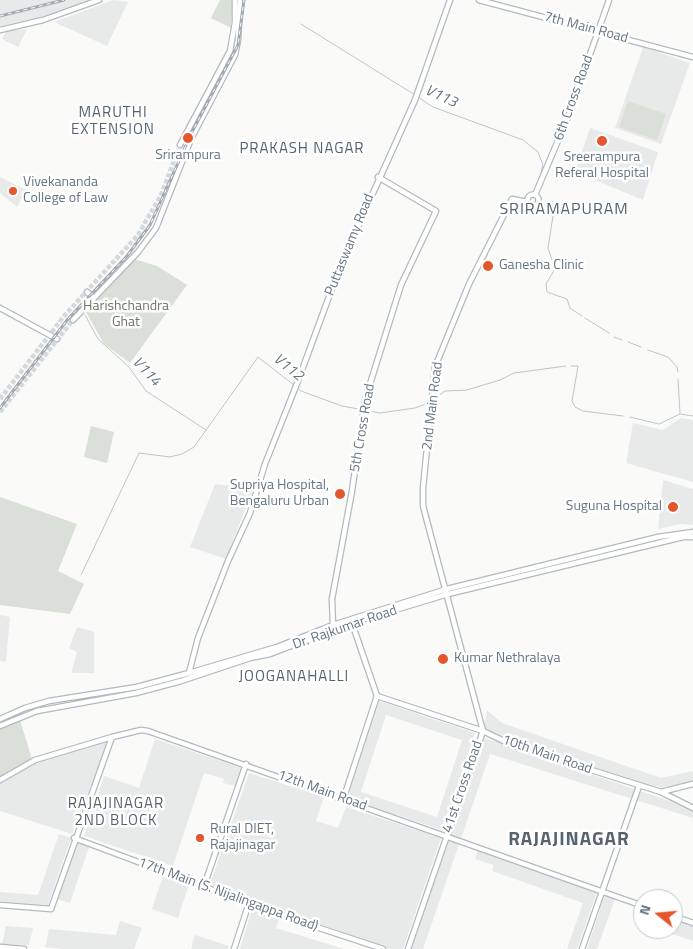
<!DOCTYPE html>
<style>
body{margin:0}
#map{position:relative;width:693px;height:949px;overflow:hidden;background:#fafaf8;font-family:"Titillium Web",sans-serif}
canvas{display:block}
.north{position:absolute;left:633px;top:889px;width:50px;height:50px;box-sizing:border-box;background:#fff;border:1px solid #c1c8cd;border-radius:50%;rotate:287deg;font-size:14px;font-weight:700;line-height:20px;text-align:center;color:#657683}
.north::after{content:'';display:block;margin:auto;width:18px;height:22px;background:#e4572e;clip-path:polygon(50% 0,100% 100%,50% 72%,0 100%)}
</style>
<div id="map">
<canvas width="693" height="949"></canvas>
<div class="north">N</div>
</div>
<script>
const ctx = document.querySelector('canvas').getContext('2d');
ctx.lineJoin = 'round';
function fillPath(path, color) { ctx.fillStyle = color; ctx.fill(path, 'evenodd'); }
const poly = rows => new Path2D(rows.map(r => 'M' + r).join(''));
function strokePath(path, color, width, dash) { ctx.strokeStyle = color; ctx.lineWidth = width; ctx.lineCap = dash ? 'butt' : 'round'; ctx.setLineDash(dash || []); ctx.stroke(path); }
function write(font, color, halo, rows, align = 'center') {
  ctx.font = font + ' "Titillium Web",sans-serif'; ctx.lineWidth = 5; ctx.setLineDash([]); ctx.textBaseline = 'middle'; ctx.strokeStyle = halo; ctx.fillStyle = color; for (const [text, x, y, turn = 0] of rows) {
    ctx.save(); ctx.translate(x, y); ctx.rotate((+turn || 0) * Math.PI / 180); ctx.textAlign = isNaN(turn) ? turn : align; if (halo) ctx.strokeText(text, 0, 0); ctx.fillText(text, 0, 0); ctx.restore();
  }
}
fillPath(poly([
 [0,0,94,0,66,11,0,26],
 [114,0,128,2,107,46,54,22],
 [27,29,18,47,2,39,6,31],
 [643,47,690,63,661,144,615,128],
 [590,128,658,152,643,200,575,172],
 [0,177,26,190,17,207,0,193],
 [681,418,693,420,693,482,626,463,633,423,663,430],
 [663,480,693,489,693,525,681,524,658,529],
 [215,484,253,489,226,559,190,547],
 [0,615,10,617,6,662,0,661],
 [77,627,94,632,94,673,71,673,77,652,69,648],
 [379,701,475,733,442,830,346,798],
 [386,715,462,740,437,817,361,792],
 [487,710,502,723,661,778,693,771,693,782,661,787,638,783,515,743,484,729],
 [482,737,693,809,693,818,490,754,423,949,410,949],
 [155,739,242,768,236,786,223,783,224,779,204,773,173,866,84,836,104,776,139,788],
 [108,741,72,834,0,811,0,783,36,762],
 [249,773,324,797,316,821,338,828,346,807,441,838,403,949,389,949,210,884],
 [59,834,71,838,48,905,0,901,0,892,38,895],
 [77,842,89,847,70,903,57,899],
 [478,850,597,892,577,949,567,949,583,903,492,871,494,865,475,859],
 [163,876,189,884,178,918,152,909],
 [605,895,616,896,597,949,587,949],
 [252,909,279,919,276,928,344,949,240,949],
 [678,917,693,923,693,941,672,934],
 [120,921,142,928,134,949,63,949,45,947,49,929,116,935],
 [6,926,33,928,29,945,2,944],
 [195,935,229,946,228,949,191,949]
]), '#e8e9e9');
fillPath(poly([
 [220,0,232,0,231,28,211,18],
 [628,101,666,114,657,140,619,127],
 [134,259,157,266,187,285,130,363,104,344,86,312],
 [91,426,114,432,107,463,84,457],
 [0,497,77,524,58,571,84,584,70,614,0,605],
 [20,720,32,759,0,777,0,728]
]), '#dadfd7');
strokePath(poly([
 [301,24,415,95],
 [418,97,433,107,523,140,538,152,543,165,538,184],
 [538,203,553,216,548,248,555,269,546,284,547,292,567,299,570,308,582,316],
 [85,315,98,339,129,367,146,391,206,430],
 [585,318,609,333],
 [614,337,622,340],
 [628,342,641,347],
 [648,350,668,357,677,367,678,372],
 [571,366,578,366,572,401,575,407,583,411,623,416],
 [678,379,680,413],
 [297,387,301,391,342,406,380,413,415,408,429,403],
 [434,399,445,391,467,390,500,380,514,373,566,366],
 [630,417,659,424,680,414,693,416],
 [81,575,139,453,170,457,182,454,194,447,258,357,294,385]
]), '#bbc7cb', 1);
strokePath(poly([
 [0,399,64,316,138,235,161,195,180,145],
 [0,412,73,320]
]), '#d5d9db', 4.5, [4.5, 2]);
const secondary = poly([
 [479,0,693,57],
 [0,30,43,20,99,0],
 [180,145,230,51,235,23,235,0],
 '527.5 200a5.5 5.5 0 1 1 11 0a5.5 5.5 0 1 1-11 0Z',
 [535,195,568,117,609,0],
 [87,292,94,298],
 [0,308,57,339],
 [73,320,138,252,156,228,191,139,235,55,238,40,240,0],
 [333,626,332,599,352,491,365,400,401,285,436,211,378,177],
 [189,673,198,638,228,561,250,513,265,464,298,381,341,264,415,100,450,0],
 [377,696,483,731,512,745,661,792,693,808],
 [0,719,25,708,49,701,137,687,189,673,277,647,333,625,447,589,658,537,693,532],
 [0,726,37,711,136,693,181,681,250,658,270,654,352,623,448,594,683,537,693,537],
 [0,780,35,760,112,737,141,730,148,731,643,906],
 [661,792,693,784],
 [343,800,377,696,352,623],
 [74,838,280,915,383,949],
 [204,886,246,764],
 [0,905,51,909,112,737],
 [673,916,693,923],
 [0,947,24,949],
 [234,949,249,903],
 [408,949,483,731,423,506,423,488,435,367,469,284,512,199,527,202],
 [582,949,639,786]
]);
strokePath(secondary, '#b3babf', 7);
strokePath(secondary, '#fff', 4.5);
const rail = poly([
 [0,16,64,0],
 [0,408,68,319,127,256,150,225,192,132,238,45,244,0]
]);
strokePath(rail, '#a2aab0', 3);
strokePath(rail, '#fff', 1, [4]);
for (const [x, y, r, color] of [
 [188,138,6,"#e4572e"],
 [602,141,6,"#e4572e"],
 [13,191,5,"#e4572e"],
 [488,266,6,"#e4572e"],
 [340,494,6,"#e4572e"],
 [673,507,6,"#e4572e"],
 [443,659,6,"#e4572e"],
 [200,838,5,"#e4572e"]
]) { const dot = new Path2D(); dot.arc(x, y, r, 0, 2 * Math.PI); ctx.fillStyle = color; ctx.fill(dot); strokePath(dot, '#fff', 2); }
write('14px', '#657683', '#fff', [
 ["7th Main Road",586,28,15],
 ["6th Cross Road",574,98,-70],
 ["Puttaswamy Road",350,245,-68],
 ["2nd Main Road",433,406,-83],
 ["5th Cross Road",363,428,-80],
 ["Dr. Rajkumar Road",345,628,-19],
 ["10th Main Road",547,755,19],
 ["41st Cross Road",463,787,-71],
 ["12th Main Road",322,791,20],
 ["17th Main (S. Nijalingappa Road)",228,895,20]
]);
write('14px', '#657683', '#fff', [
 ["Srirampura",188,156,"center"],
 ["Sreerampura",602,158,"center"],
 ["Referal Hospital",602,174,"center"],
 ["Vivekananda",23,183],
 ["College of Law",23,199],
 ["Ganesha Clinic",499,266],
 ["Supriya Hospital,",329,486,"right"],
 ["Bengaluru Urban",329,502,"right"],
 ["Suguna Hospital",662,507,"right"],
 ["Kumar Nethralaya",454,659],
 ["Rural DIET,",210,830],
 ["Rajajinagar",210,846]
], 'left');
write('14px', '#687a64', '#fff', [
 ["Harishchandra",126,307],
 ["Ghat",126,323]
]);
write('italic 15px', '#60757c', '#fff', [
 ["V113",441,97,25],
 ["V112",288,368,39],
 ["V114",146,372,47]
]);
ctx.letterSpacing = '1px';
write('15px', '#57646e', '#fff', [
 ["MARUTHI",113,113],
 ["EXTENSION",113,130],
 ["PRAKASH NAGAR",302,149],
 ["JOOGANAHALLI",294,677],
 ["RAJAJINAGAR",116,804],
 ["2ND BLOCK",116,821]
]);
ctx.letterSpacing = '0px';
ctx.letterSpacing = '1px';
write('16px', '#57646e', '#fff', [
 ["SRIRAMAPURAM",564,210]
]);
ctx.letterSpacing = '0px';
ctx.letterSpacing = '1px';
write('bold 19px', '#57646e', '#fff', [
 ["RAJAJINAGAR",569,840]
]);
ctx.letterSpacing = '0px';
</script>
